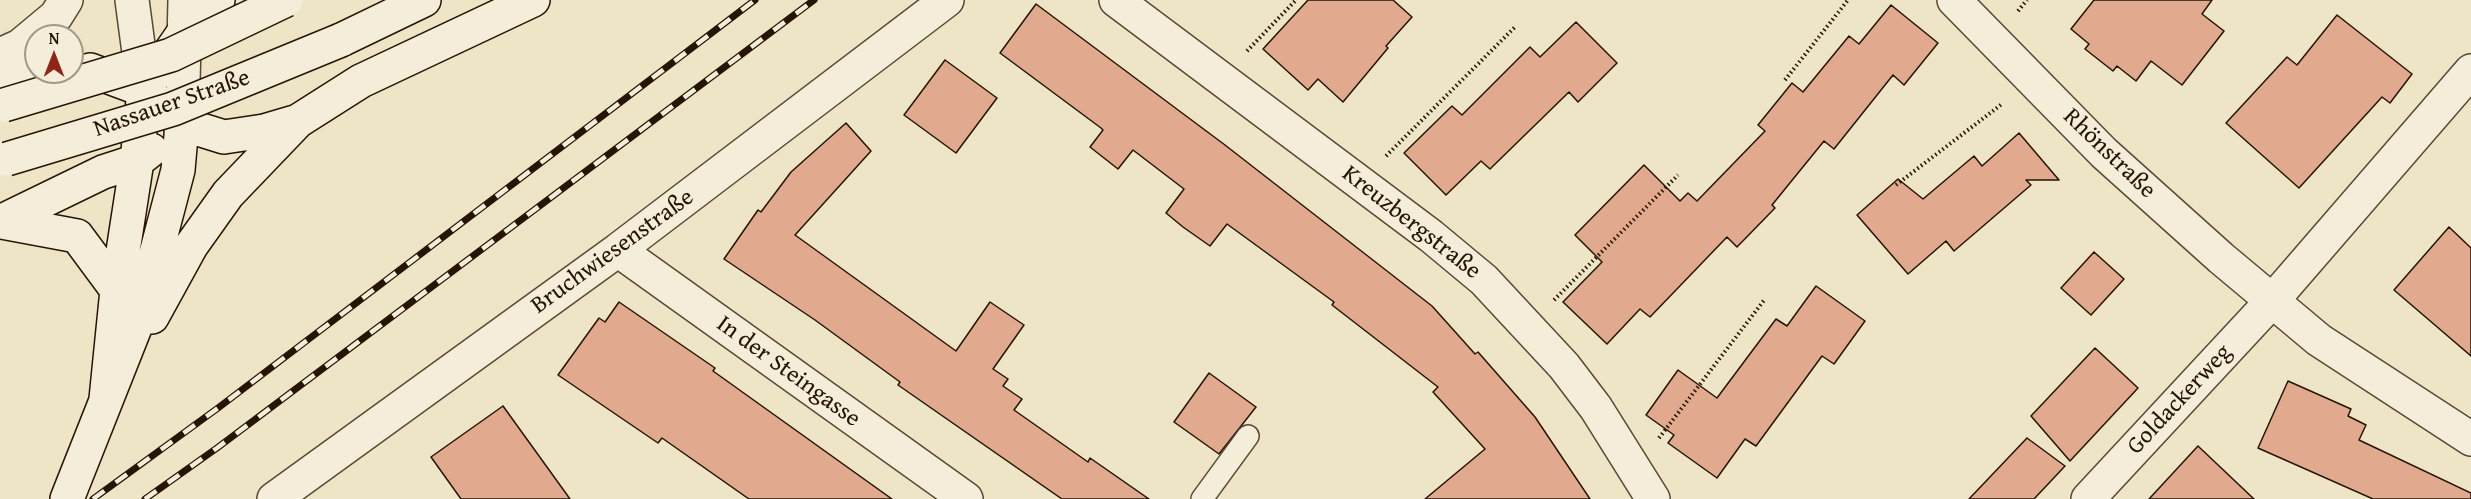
<!DOCTYPE html>
<meta charset="utf-8">
<style>
body{margin:0}
#map{position:relative;width:2471px;height:499px;overflow:hidden;background:#eee4c6;font-family:"Gentium Book Plus",serif}
canvas{display:block}
.north{position:absolute;left:24px;top:24px;width:60px;height:60px;box-sizing:border-box;background:#f4edda;border:2px solid #a19784;border-radius:50%;rotate:0deg;font-size:16px;font-weight:700;line-height:24px;text-align:center;color:#251502}
.north::after{content:'';display:block;margin:auto;width:21px;height:27px;background:#8f2418;clip-path:polygon(50% 0,100% 100%,50% 72%,0 100%)}
</style>
<div id="map">
<canvas width="2471" height="499"></canvas>
<div class="north">N</div>
</div>
<script>
const ctx = document.querySelector('canvas').getContext('2d');
ctx.lineJoin = 'round';
function fillPath(path, color) { ctx.fillStyle = color; ctx.fill(path, 'evenodd'); }
const poly = rows => new Path2D(rows.map(r => 'M' + r).join(''));
function strokePath(path, color, width, dash) { ctx.strokeStyle = color; ctx.lineWidth = width; ctx.lineCap = dash ? 'butt' : 'round'; ctx.setLineDash(dash || []); ctx.stroke(path); }
function write(font, color, halo, rows, align = 'center') {
  ctx.font = font + ' "Gentium Book Plus",serif'; ctx.lineWidth = 4.5; ctx.setLineDash([]); ctx.textBaseline = 'middle'; ctx.strokeStyle = halo; ctx.fillStyle = color; for (const [text, x, y, turn = 0] of rows) {
    ctx.save(); ctx.translate(x, y); ctx.rotate((+turn || 0) * Math.PI / 180); ctx.textAlign = isNaN(turn) ? turn : align; if (halo) ctx.strokeText(text, 0, 0); ctx.fillText(text, 0, 0); ctx.restore();
  }
}
const building = poly([
 [1308,0,1393,0,1412,17,1386,46,1388,48,1343,102,1318,79,1308,90,1263,49,1308,0],
 [2094,0,2212,0,2202,14,2224,31,2182,85,2151,61,2136,81,2117,66,2113,71,2085,49,2089,44,2071,29,2094,0],
 [1036,4,1225,145,1432,306,1475,354,1478,352,1535,417,1590,499,1425,499,1485,449,1433,392,1438,387,1332,305,1334,302,1227,224,1210,246,1183,227,1166,213,1184,189,1133,150,1118,169,1090,147,1103,130,1101,128,1000,53,1036,4],
 [1891,5,1938,43,1904,85,1893,75,1834,149,1824,141,1772,205,1775,208,1737,247,1727,237,1650,317,1640,309,1607,344,1563,302,1602,262,1575,235,1644,165,1680,201,1688,193,1697,201,1765,131,1758,125,1792,83,1803,92,1849,36,1859,44,1891,5],
 [2337,15,2412,74,2390,103,2382,97,2299,188,2226,123,2287,57,2297,65,2337,15],
 [1576,22,1617,63,1578,102,1569,92,1490,169,1481,161,1446,195,1404,153,1452,106,1462,115,1530,47,1540,57,1576,22],
 [945,60,997,98,956,153,904,115,945,60],
 [846,123,871,151,795,235,956,351,990,302,1024,325,993,369,1008,379,1003,386,1022,399,1014,410,1088,462,1090,458,1149,499,1062,499,898,385,900,382,815,320,724,259,758,210,761,212,791,172,846,123],
 [2019,133,2059,180,2026,180,2031,185,1954,251,1946,241,1908,274,1857,215,1898,179,1923,199,1974,156,1982,166,2019,133],
 [2449,227,2471,248,2471,356,2394,290,2449,227],
 [2094,252,2124,279,2091,315,2061,288,2094,252],
 [1816,286,1865,321,1834,364,1822,356,1756,446,1745,439,1717,478,1668,443,1674,435,1646,415,1678,370,1717,398,1776,319,1787,326,1816,286],
 [619,302,715,368,713,371,892,499,749,499,662,438,658,443,558,375,599,318,605,322,619,302],
 [2095,348,2138,388,2070,461,2031,416,2095,348],
 [1209,373,1256,407,1219,454,1174,422,1209,373],
 [2288,381,2351,409,2348,416,2366,425,2359,440,2471,493,2471,499,2373,499,2258,448,2288,381],
 [503,406,570,499,461,499,431,457,503,406],
 [2027,438,2065,466,2034,499,1969,499,2027,438],
 [2198,446,2254,499,2149,499,2198,446]
]);
fillPath(building, '#e1a98d');
strokePath(building, '#251502', 1.5);
const service = poly([
 [1202,499,1248,436]
]);
const minor = poly([
 [132,0,144,90],
 [1116,0,1431,236,1484,280,1564,366,1596,408,1653,499],
 [1954,0,2104,153,2221,258,2319,340,2471,439],
 [0,55,20,46,56,16,66,0],
 [182,124,185,0],
 [618,250,966,499],
 [274,499,618,250,947,0],
 [2088,499,2272,301,2471,71]
]);
const secondary = poly([
 [341,40,424,0],
 [90,70,144,90,182,124,224,137,264,131,298,121,361,81,533,0],
 [0,72,22,67,36,67],
 [0,222,103,172,137,161,151,150],
 [2,222,77,236,117,290],
 [152,317,191,246,228,194,298,121],
 [106,399,117,290,137,161,144,90,182,35,218,0],
 [67,499,140,315,178,170,182,124]
]);
strokePath(service, '#574933', 24);
strokePath(minor, '#574933', 36);
strokePath(secondary, '#251502', 36);
strokePath(poly([
 [2018,11,2027,0],
 [1247,51,1296,0],
 [1785,80,1848,0],
 [1386,156,1515,27],
 [1896,185,2002,104],
 [1554,300,1678,175],
 [1659,438,1765,299]
]), '#251502', 4, [1.5, 3]);
strokePath(service, '#f4edda', 21);
strokePath(minor, '#f4edda', 33);
strokePath(secondary, '#f4edda', 33);
const rail = poly([
 [93,499,218,408,755,0],
 [145,499,217,448,814,0]
]);
strokePath(rail, '#251502', 7);
strokePath(rail, '#f4edda', 4.5, [14]);
const secondaryBridge = poly([
 [4,105,171,55,286,0],
 [7,159,173,109,341,40]
]);
strokePath(secondaryBridge, '#251502', 36, []);
strokePath(secondaryBridge, '#f4edda', 33);
write('24px', '#251502', '#f4edda', [
 ["Nassauer Straße",172,104,-19],
 ["Rhönstraße",2109,154,44],
 ["Kreuzbergstraße",1411,223,38],
 ["Bruchwiesenstraße",613,252,-36],
 ["In der Steingasse",788,372,36],
 ["Goldackerweg",2180,400,-47]
]);
</script>
